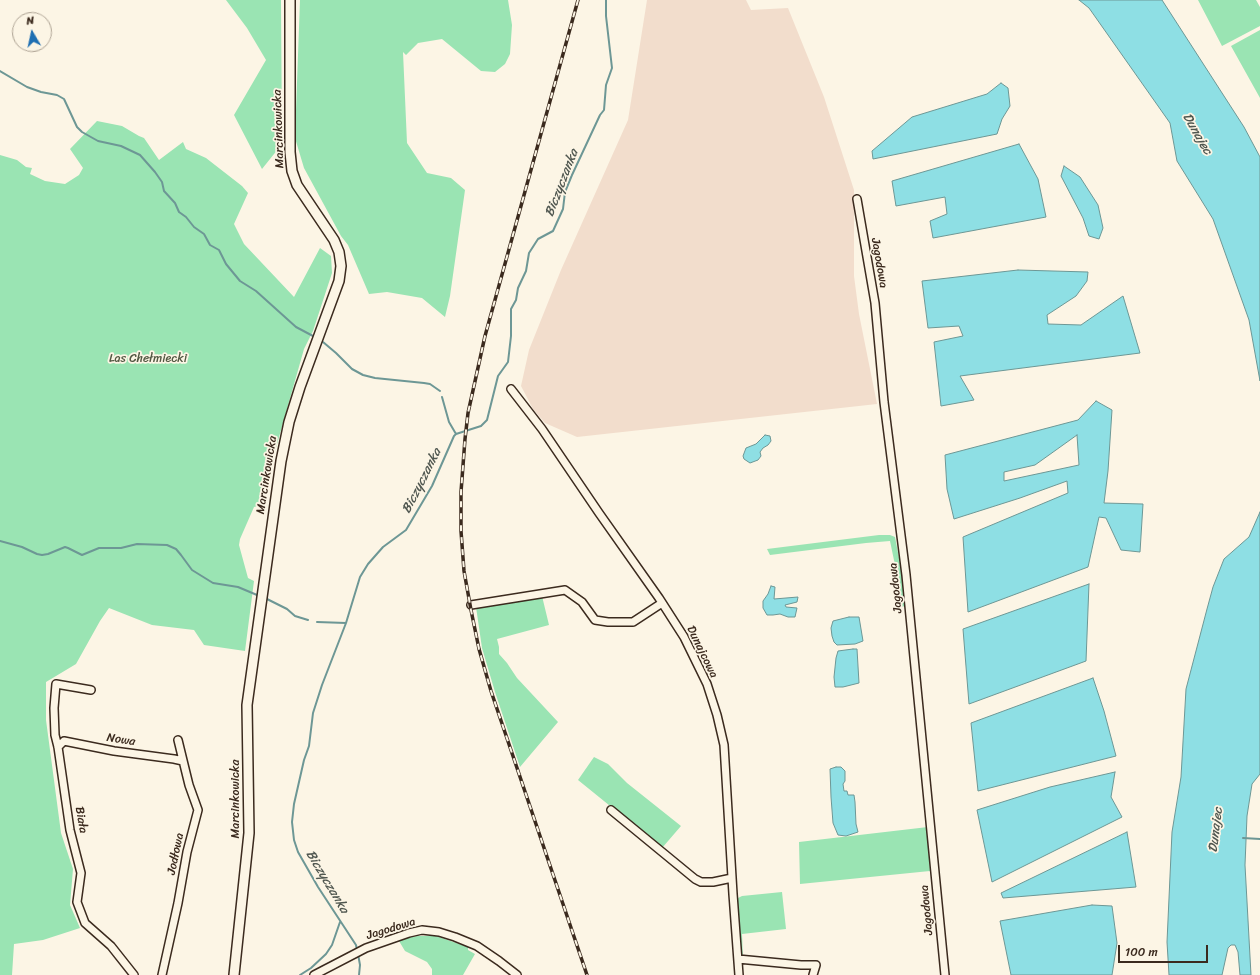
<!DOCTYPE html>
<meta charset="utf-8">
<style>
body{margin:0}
#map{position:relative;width:1260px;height:975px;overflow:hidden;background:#fcf5e5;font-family:Sriracha,sans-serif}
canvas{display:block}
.north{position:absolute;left:12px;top:12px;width:40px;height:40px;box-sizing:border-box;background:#fcf5e5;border:1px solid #afa495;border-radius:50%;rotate:351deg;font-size:11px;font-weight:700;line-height:16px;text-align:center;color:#3b2a1e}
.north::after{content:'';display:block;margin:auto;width:14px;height:18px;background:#1f6fb2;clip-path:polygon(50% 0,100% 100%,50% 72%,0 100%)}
.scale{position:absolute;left:1118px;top:945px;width:90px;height:18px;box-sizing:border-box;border:2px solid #3b2a1e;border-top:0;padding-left:5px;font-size:12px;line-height:14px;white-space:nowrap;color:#3b2a1e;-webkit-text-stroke:3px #fcf5e5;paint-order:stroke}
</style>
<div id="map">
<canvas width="1260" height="975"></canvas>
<div class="north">N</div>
<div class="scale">100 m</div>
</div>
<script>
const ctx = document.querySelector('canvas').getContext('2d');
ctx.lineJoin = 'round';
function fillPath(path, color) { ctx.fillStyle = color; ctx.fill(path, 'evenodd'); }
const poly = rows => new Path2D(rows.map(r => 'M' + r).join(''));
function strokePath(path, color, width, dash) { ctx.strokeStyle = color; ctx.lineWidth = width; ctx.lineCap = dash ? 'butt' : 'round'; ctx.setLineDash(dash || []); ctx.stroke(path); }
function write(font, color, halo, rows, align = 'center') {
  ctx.font = font + ' Sriracha,sans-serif'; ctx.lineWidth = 3.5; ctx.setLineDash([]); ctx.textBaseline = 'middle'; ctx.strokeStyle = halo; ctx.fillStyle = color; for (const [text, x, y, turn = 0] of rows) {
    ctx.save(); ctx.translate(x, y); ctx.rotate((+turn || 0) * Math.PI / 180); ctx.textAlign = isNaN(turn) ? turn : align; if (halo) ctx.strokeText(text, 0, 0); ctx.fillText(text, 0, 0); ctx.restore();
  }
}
fillPath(poly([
 [647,0,746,0,751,10,788,8,824,97,854,190,854,276,859,314,877,404,577,437,545,423,533,409,521,386,529,350,561,270,628,120]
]), '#f2ddcc');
fillPath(poly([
 [226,0,281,0,282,144,262,169,234,115,266,60,247,28],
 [300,0,508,0,512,25,510,54,505,64,495,72,481,71,442,39,418,43,406,55,403,52,407,143,427,173,451,178,465,190,450,296,445,317,422,298,387,292,369,294,348,245,341,236,304,168,295,138],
 [1198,0,1256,0,1260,7,1260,26,1222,46],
 [1260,30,1260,98,1231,46],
 [97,121,122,126,139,136,144,138,159,160,183,142,186,149,206,158,242,186,248,193,234,224,244,244,294,297,320,248,331,256,332,273,313,331,304,349,266,483,266,496,261,505,254,507,240,539,239,545,248,578,254,581,245,651,204,645,194,630,152,625,109,608,100,621,76,664,46,682,46,720,61,833,73,869,70,905,80,928,43,940,14,944,12,975,0,975,0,155,17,160,26,167,32,168,30,174,45,181,65,184,79,175,83,168,70,149],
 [879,535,890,535,895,537,900,563,906,606,900,607,895,575,895,565,890,541,866,543,770,555,767,549],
 [542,596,549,625,497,639,499,647,499,654,507,663,517,678,558,722,520,767,495,692,482,648,476,607],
 [594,757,608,764,627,783,681,826,662,848,578,780],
 [928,827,930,871,800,884,799,842],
 [782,892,786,929,742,934,743,959,740,954,737,902,738,898,742,896],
 [418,936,436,936,468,947,468,950,475,954,463,975,432,975,432,969,427,962,405,951,399,941,403,938]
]), '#9ae4b3');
const water = poly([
 [1079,0,1162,0,1244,127,1260,157,1260,381,1249,320,1213,219,1177,161,1170,123,1089,8,1079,0],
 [1001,83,1008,88,1010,106,1002,119,997,134,873,159,872,151,912,117,987,94,1001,83],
 [1019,144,1038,179,1046,217,933,238,930,221,947,214,945,197,896,206,892,181,1019,144],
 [1064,166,1080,177,1098,205,1103,228,1099,239,1089,236,1083,218,1061,176,1064,166],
 [1018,270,1088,272,1087,281,1076,296,1047,315,1048,324,1081,325,1123,296,1140,353,960,376,974,400,941,406,934,342,963,336,959,326,928,328,922,281,1018,270],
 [1096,401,1112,410,1108,471,1104,503,1143,504,1140,552,1121,550,1106,518,1099,517,1088,567,968,612,963,537,1068,493,1067,481,1020,498,954,519,947,489,945,455,1078,420,1096,401],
 [1077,435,1079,465,1004,481,1004,472,1035,465,1077,435],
 [765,435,770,436,771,441,768,445,763,448,760,452,761,456,758,460,750,463,744,459,743,456,746,448,756,444,765,435],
 [1260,512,1260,774,1252,784,1247,816,1245,865,1251,975,1240,975,1238,952,1235,945,1231,945,1228,948,1222,975,1169,975,1167,942,1172,832,1181,777,1186,689,1207,609,1213,587,1224,559,1249,537,1260,512],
 [1089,584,1086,661,969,704,963,629,1089,584],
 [771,586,775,587,774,599,798,597,797,602,785,605,786,607,797,608,795,617,788,617,780,614,773,615,767,615,763,608,763,601,768,594,771,586],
 [849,617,859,617,863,641,855,644,837,645,834,642,832,636,831,628,833,621,849,617],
 [853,649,857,649,859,683,843,687,835,687,834,677,836,658,838,651,853,649],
 [1093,678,1104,711,1116,756,978,791,971,723,1093,678],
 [836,767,841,767,845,771,845,781,843,784,844,791,847,791,848,795,854,795,855,802,856,824,858,832,846,836,838,835,833,823,831,797,830,769,836,767],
 [1115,772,1111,797,1122,817,992,882,977,810,1050,787,1115,772],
 [1127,832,1136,887,1003,898,1001,893,1127,832],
 [1092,905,1112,906,1117,943,1112,975,1011,975,1000,921,1092,905]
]);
fillPath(water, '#8edfe4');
strokePath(water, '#6d9795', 1);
strokePath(poly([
 [0,71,27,87,41,92,57,95,64,99,77,127,82,132,98,141,121,146,140,155,155,172,162,182,164,191,175,203,179,212,186,217,194,227,204,234,210,245,219,250,226,264,240,281,256,291,296,327,313,336],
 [323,342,336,353,352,369,363,375,375,378,424,383,430,384,440,391],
 [442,397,449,422,456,434],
 [0,541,22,547,37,554,42,555,48,554,65,547,68,548,82,555,99,548,121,548,137,544,167,545,176,549,181,555,192,570,213,583,238,587,257,595],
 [267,599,287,609,295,616,308,620],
 [317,622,346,623],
 [1243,838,1260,839],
 [357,950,356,945,318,887,298,852,294,840,292,822,294,804,304,760,309,746,313,713,322,685,346,623,360,577,368,564,383,547,406,530,432,486,454,436,456,434,481,426,487,420,498,376,508,362,511,336,511,309,516,300,518,288,526,271,529,253,538,239,553,231,563,209,565,192,572,175,600,115,604,110,606,85,612,68,606,16,606,0],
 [358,954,360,965,359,975],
 [300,975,311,968,326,954,332,945,340,922]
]), '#6d9795', 2);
const minor = poly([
 [857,199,875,303,884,402,906,575,945,975],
 [511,389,542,429,599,513,659,598,684,637,707,684,717,715,724,745,733,894,739,975],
 [471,605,565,590,582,602,595,620,608,622,633,622,662,603],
 [91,690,56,684,54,708,55,735,58,747,70,830,81,873,77,902,85,923,111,946,134,975],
 [58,747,64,741,114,751,174,759,183,761],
 [611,810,695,879,701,882,713,882,732,878],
 [738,959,801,965,816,965,813,975],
 [162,975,178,903,187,852,198,810,189,785,178,740],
 [314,975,366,948,409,933,422,930,439,932,455,937,477,946,499,961,517,975]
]);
const tertiary = poly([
 [234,975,249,833,247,705,281,461,289,422,300,387,339,281,341,266,339,252,334,240,297,185,292,171,290,152,290,0]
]);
strokePath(minor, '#3b2a1e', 10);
strokePath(tertiary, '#3b2a1e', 12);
strokePath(minor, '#fcf5e5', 7);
strokePath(tertiary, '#fcf5e5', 9);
const rail = poly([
 [578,0,485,336,468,413,465,439,461,492,461,531,464,571,471,610,479,649,491,691,587,975]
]);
strokePath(rail, '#3b2a1e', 3.5);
strokePath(rail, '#fcf5e5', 2, [6]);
write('12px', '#3b2a1e', '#fcf5e5', [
 ["Marcinkowicka",279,129,-92],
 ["Jagodowa",879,263,80],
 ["Marcinkowicka",267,475,-81],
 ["Jagodowa",896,588,-96],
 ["Dunajcowa",702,652,64],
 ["Nowa",121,740,9],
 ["Marcinkowicka",236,799,-90],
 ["Biała",81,820,80],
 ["Jodłowa",176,854,-78],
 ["Jagodowa",927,910,-95],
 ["Jagodowa",391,929,-17]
]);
write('12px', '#535843', '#fcf5e5', [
 ["Las Chełmiecki",148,359]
]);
write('italic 13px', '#505750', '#fcf5e5', [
 ["Dunajec",1197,134,60],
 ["Biczyczanka",562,183,-69],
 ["Biczyczanka",422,481,-63],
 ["Dunajec",1216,830,-83],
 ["Biczyczanka",327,882,59]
]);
</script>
